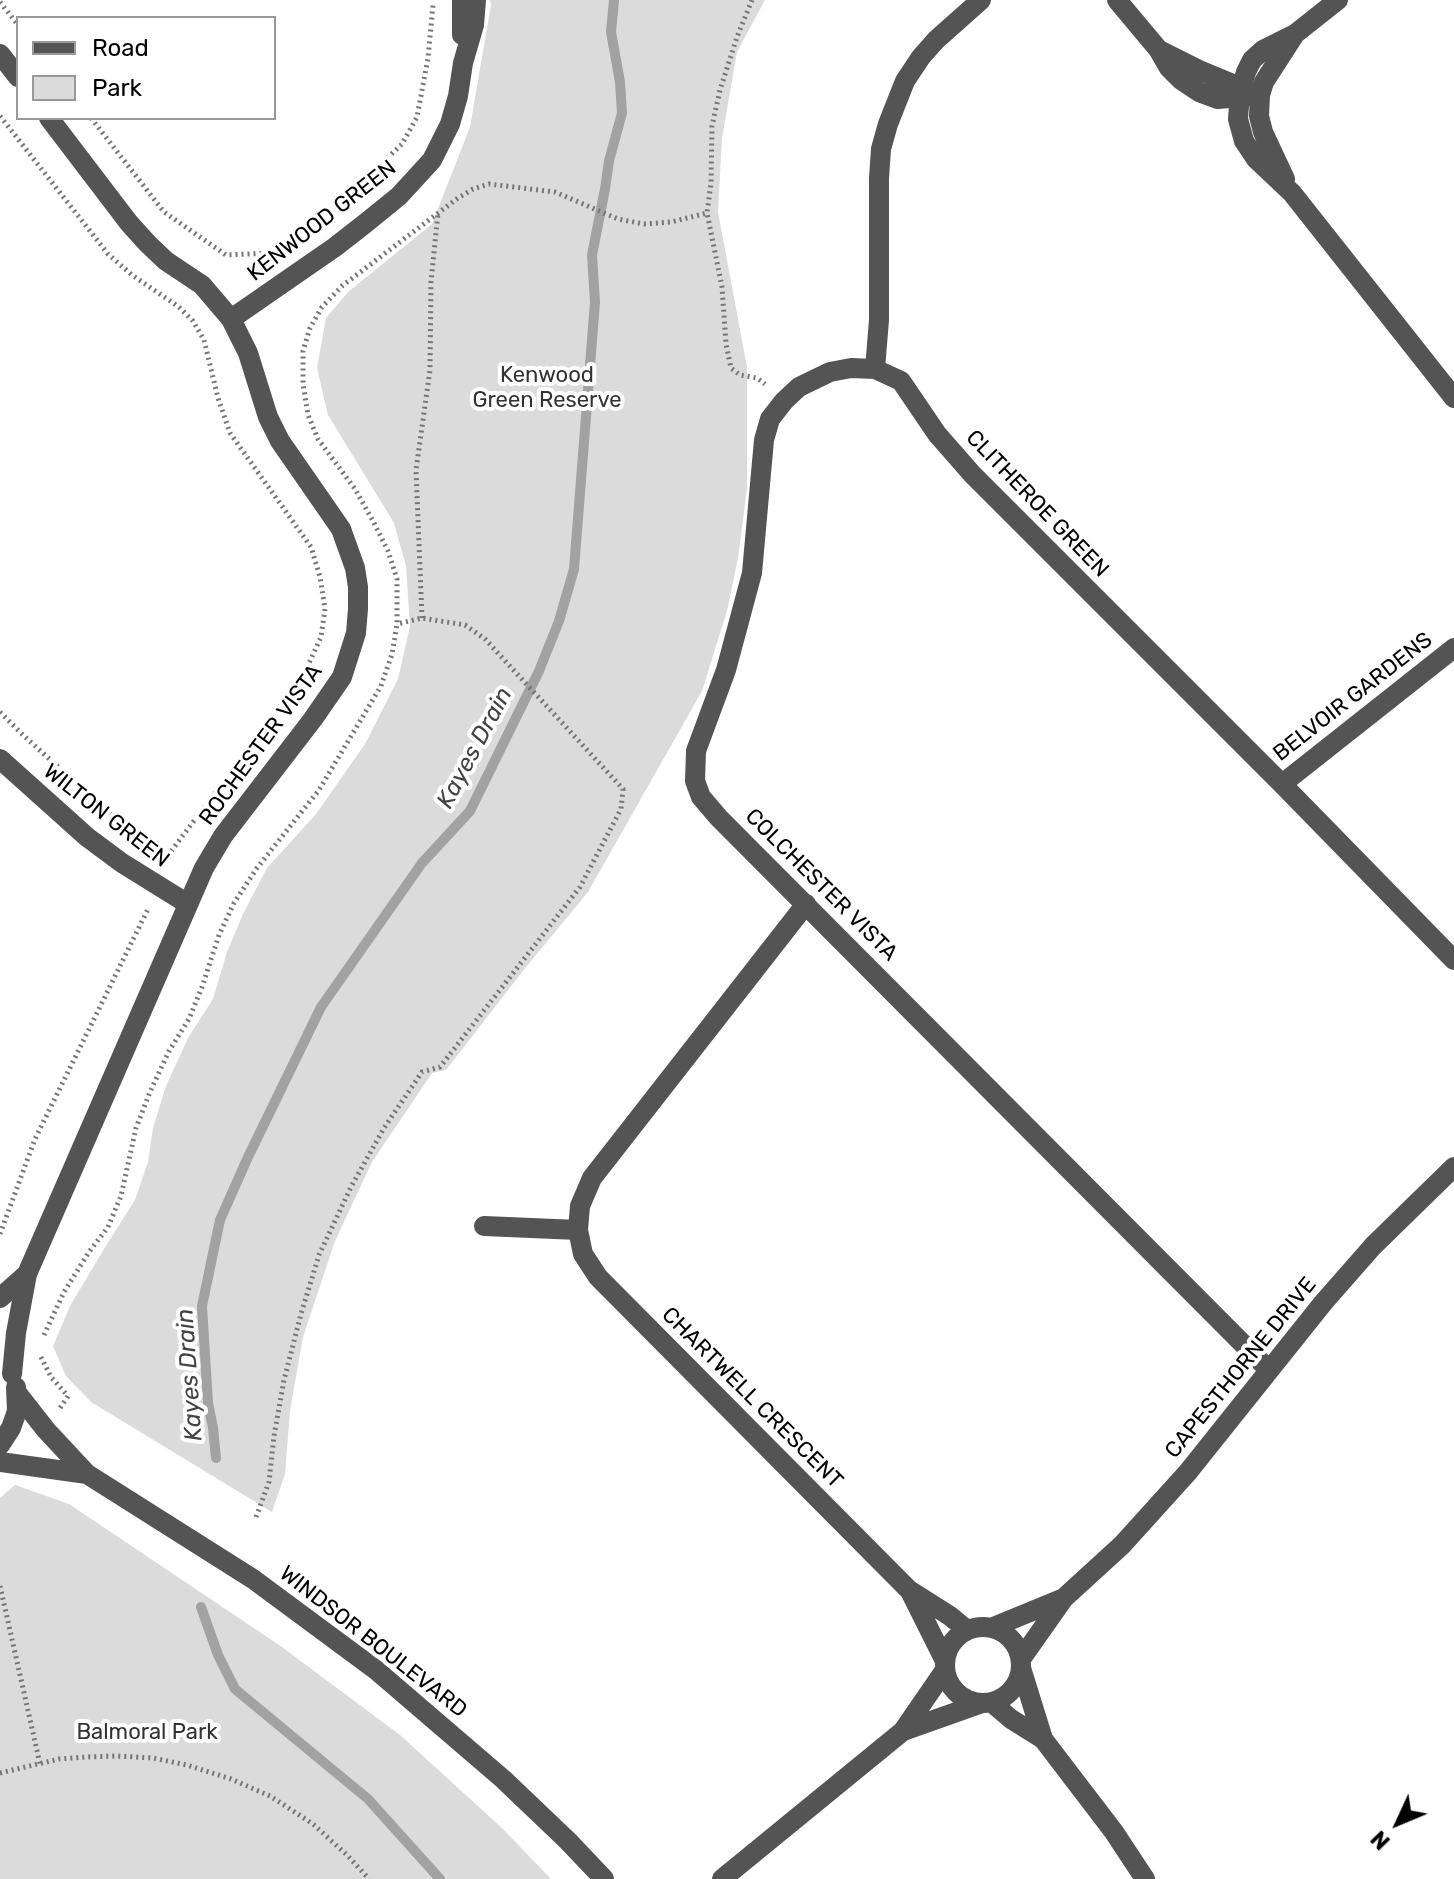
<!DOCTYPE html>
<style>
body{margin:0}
#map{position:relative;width:1454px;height:1879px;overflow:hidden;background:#fff;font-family:Rubik,sans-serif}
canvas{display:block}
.legend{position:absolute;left:16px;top:16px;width:260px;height:104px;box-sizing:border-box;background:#fff;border:2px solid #999;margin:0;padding:10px 14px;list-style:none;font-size:24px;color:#000}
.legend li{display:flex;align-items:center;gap:16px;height:40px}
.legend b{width:40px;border:2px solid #999}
.north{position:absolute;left:1358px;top:1783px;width:80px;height:80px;-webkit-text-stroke:6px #fff;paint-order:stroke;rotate:226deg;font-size:22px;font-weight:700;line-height:32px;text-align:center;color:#000}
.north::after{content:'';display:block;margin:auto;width:28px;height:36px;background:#000;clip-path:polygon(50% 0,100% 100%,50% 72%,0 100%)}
</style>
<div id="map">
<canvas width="1454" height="1879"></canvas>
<ul class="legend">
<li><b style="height:10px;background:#545454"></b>Road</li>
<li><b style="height:22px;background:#dbdbdb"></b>Park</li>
</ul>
<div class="north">N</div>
</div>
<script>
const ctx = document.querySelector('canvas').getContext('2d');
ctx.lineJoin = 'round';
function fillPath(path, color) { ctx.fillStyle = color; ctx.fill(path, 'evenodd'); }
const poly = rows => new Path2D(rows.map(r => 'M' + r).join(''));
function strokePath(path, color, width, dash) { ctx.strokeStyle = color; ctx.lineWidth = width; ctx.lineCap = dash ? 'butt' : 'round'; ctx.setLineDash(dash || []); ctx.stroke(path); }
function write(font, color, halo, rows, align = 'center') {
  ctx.font = font + ' Rubik,sans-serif'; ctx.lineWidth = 8; ctx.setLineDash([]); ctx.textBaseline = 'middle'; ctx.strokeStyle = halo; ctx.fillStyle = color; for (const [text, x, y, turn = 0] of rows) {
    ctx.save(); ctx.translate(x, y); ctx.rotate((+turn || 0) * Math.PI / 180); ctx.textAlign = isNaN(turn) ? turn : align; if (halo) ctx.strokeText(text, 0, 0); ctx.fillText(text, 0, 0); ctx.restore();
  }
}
fillPath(poly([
 [490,0,765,0,737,52,722,138,718,212,747,367,747,489,738,558,727,611,702,691,588,892,526,967,446,1070,432,1073,372,1162,335,1241,303,1337,290,1411,285,1474,272,1512,91,1402,66,1376,53,1346,70,1306,107,1244,135,1200,148,1162,153,1128,166,1086,188,1038,213,999,227,952,243,914,267,868,316,814,365,744,398,679,410,626,406,566,394,523,328,415,317,368,326,318,348,292,432,224,470,127,491,5],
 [15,1485,69,1504,282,1647,400,1735,503,1829,551,1879,0,1879,0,1498]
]), '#dbdbdb');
strokePath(poly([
 [216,1458,213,1428,208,1403,202,1306,220,1220,248,1157,321,1007,422,863,470,811,539,671,559,621,574,569,595,302,592,255,605,189,609,161,622,113,620,82,611,32,614,0],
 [201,1607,218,1655,235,1689,368,1799,440,1879]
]), '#a2a2a2', 10);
strokePath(poly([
 [752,0,737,37,720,90,712,126,711,183,707,213,722,287,726,344,731,368,740,375,757,378,765,384],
 [0,2,18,25],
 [0,116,108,254,132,275,179,307,193,321,204,340,218,398,230,433,311,547,320,577,325,609,321,637,310,661,287,697,172,850,167,860],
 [91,118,164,212,226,255,273,253,377,168,402,144,417,117,428,58,433,5],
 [422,618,416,470,430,370,431,282,438,213],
 [0,712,23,735,110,814,167,857],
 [0,1234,35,1139,149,907],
 [44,1335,64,1292,89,1252,108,1227,121,1196,136,1128,150,1092,169,1051,189,1019,202,987,219,935,234,903,257,868,319,790,381,686,392,654,397,624,397,579,388,551,373,521,355,489,318,439,308,415,303,384,303,351,310,328,322,307,342,286,458,198,473,189,489,184,555,192,618,219,644,224,671,222,707,213],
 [41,1357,51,1377,68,1396,60,1408],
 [256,1517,269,1482,274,1436,284,1380,301,1314,319,1255,351,1187,384,1128,422,1072,440,1067,580,887,621,809,623,789,485,639,465,625,422,618,397,624],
 [0,1586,40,1764],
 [0,1773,59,1759,86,1757,117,1756,153,1758,187,1765,231,1779,270,1796,313,1824,347,1855,369,1879]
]), '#767676', 5, [2, 4]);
strokePath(poly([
 [462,0,462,35],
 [981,0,936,40,921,57,905,81,888,124,881,149,879,178,879,320,875,369,901,381,937,434,972,474,1282,784,1454,960],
 [1117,0,1158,49,1169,68,1181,80,1199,92,1218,99,1260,95],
 [1338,0,1295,34,1263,50,1252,60,1246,72,1240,92,1238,119,1244,141,1256,159,1292,193,1454,398],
 [1161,51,1199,70,1252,92],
 [0,54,18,77],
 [1285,179,1263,132,1259,116,1260,95,1264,82,1295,34],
 [231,319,335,247,367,222,399,196,432,160,450,124,458,96,463,63,474,25,476,0],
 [875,369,851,368,830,372,799,387,784,401,770,419,764,440,752,573,726,670,696,751,695,781,701,797,719,818,1269,1370],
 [0,759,87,837,122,863,188,904],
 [1282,784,1454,648],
 [806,904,592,1178,580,1206,578,1230,583,1254,598,1277,909,1590,950,1616,967,1630],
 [484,1226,578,1230],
 [0,1298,27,1274],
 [12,1374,16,1333,27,1274,204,868,223,836,313,719,342,677,356,633,358,609,358,587,355,568,341,529,280,441,268,417,248,353,231,319,202,285,166,261,148,244,129,223,49,118],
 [17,1393,46,1430,87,1474,253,1579,376,1670,503,1779,568,1841,604,1879],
 [0,1445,11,1428,17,1411,16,1387],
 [0,1462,87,1474],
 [911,1593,945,1661],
 '945 1665a38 38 0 1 1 76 0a38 38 0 1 1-76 0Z',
 [991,1628,1064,1598],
 [1021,1659,1064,1598,1122,1545,1188,1472,1323,1303,1373,1246,1454,1167],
 [1021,1668,1043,1739,1114,1832,1145,1879],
 [991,1702,1011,1719,1043,1739],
 [903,1731,982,1703],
 [722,1879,903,1731,945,1670]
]), '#545454', 20);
write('22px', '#000', '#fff', [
 ["KENWOOD GREEN",322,221,-38],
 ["CLITHEROE GREEN",1037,504,46],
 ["BELVOIR GARDENS",1353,697,-38],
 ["ROCHESTER VISTA",261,745,-54],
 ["WILTON GREEN",106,816,38],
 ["COLCHESTER VISTA",821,885,45],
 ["CAPESTHORNE DRIVE",1241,1368,-51],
 ["CHARTWELL CRESCENT",752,1398,45],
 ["WINDSOR BOULEVARD",373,1642,38]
]);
write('22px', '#323232', '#fff', [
 ["Kenwood",547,376],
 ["Green Reserve",547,401],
 ["Balmoral Park",147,1733]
]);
write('italic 24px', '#434343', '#fff', [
 ["Kayes Drain",475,748,-62],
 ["Kayes Drain",190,1375,-94]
]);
</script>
